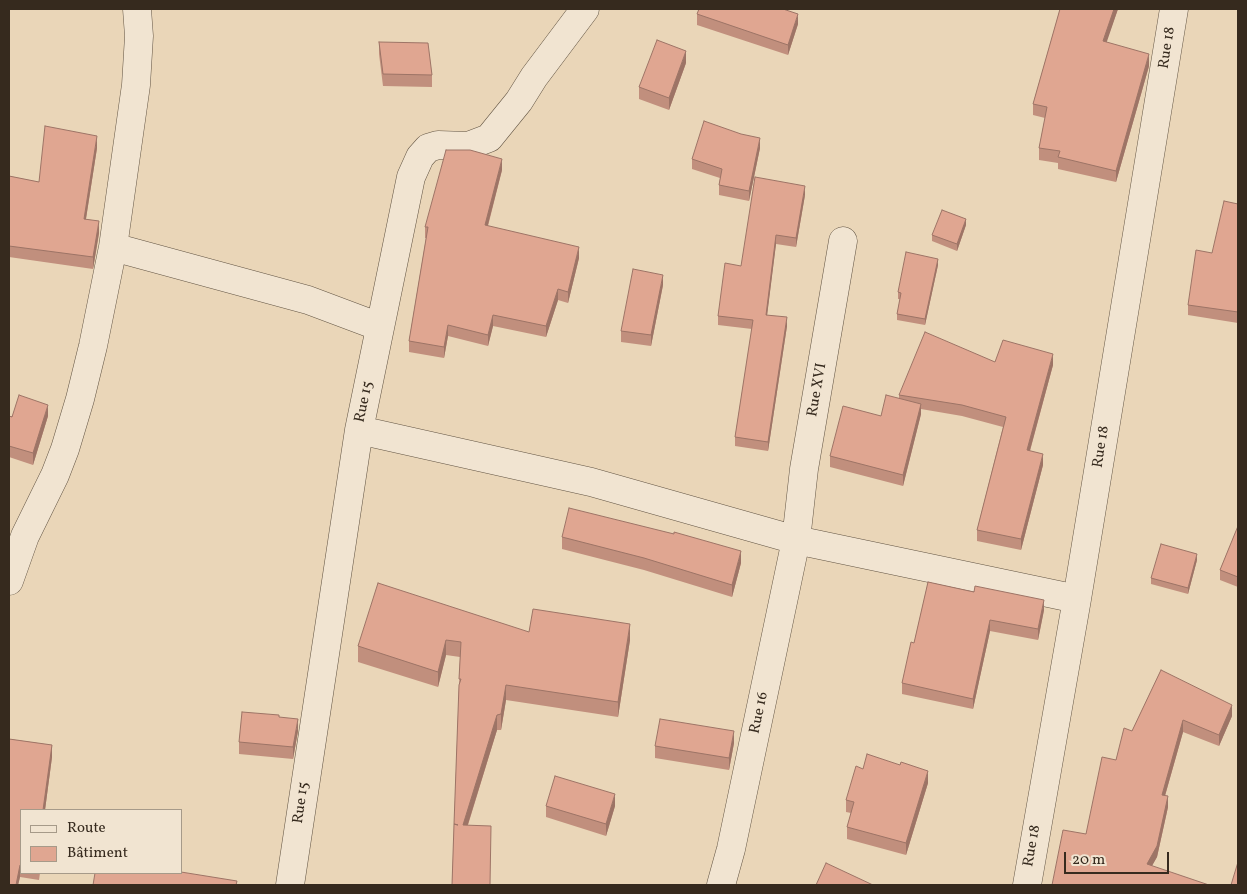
<!DOCTYPE html>
<meta charset="utf-8">
<style>
body{margin:0}
#map{position:relative;width:1247px;height:894px;overflow:hidden;background:#ead6b8;font-family:Vollkorn,serif}
canvas{display:block}
.frame{position:absolute;inset:0;border:10px solid #362a1e;pointer-events:none}
.legend{position:absolute;left:20px;top:809px;width:162px;height:65px;box-sizing:border-box;background:#f1e4d1;border:1px solid #a69a89;margin:0;padding:6px 9px;list-style:none;font-size:15px;color:#362a1e}
.legend li{display:flex;align-items:center;gap:10px;height:25px}
.legend b{width:25px;border:1px solid #a69a89}
.scale{position:absolute;left:1064px;top:852px;width:105px;height:22px;box-sizing:border-box;border:2px solid #362a1e;border-top:0;padding-left:6px;font-size:15px;line-height:18px;white-space:nowrap;color:#362a1e;-webkit-text-stroke:4px #f1e4d1;paint-order:stroke}
</style>
<div id="map">
<canvas width="1247" height="894"></canvas>
<div class="frame"></div>
<ul class="legend">
<li><b style="height:6px;background:#f1e4d1"></b>Route</li>
<li><b style="height:14px;background:#e0a691"></b>Bâtiment</li>
</ul>
<div class="scale">20 m</div>
</div>
<script>
const ctx = document.querySelector('canvas').getContext('2d');
ctx.lineJoin = 'round';
const poly = rows => new Path2D(rows.map(r => 'M' + r).join(''));
function strokePath(path, color, width, dash) { ctx.strokeStyle = color; ctx.lineWidth = width; ctx.lineCap = dash ? 'butt' : 'round'; ctx.setLineDash(dash || []); ctx.stroke(path); }
function fillPath(path, color) { ctx.fillStyle = color; ctx.fill(path, 'evenodd'); }
function write(font, color, halo, rows, align = 'center') {
  ctx.font = font + ' Vollkorn,serif'; ctx.lineWidth = 5; ctx.setLineDash([]); ctx.textBaseline = 'middle'; ctx.strokeStyle = halo; ctx.fillStyle = color; for (const [text, x, y, turn = 0] of rows) {
    ctx.save(); ctx.translate(x, y); ctx.rotate((+turn || 0) * Math.PI / 180); ctx.textAlign = isNaN(turn) ? turn : align; if (halo) ctx.strokeText(text, 0, 0); ctx.fillText(text, 0, 0); ctx.restore();
  }
}
const street = poly([
 [113,247,308,300,380,327],
 [359,430,591,482,796,540,1077,599],
 [9,581,25,536,55,475,65,449,80,399,93,346,113,247,136,85,139,36,137,9],
 [290,885,359,430,411,177,420,157,428,148,438,145,468,146,489,138,519,101,534,77,585,9],
 [721,885,731,849,796,540,804,469,843,241],
 [1027,885,1077,599,1174,9]
]);
strokePath(street, '#635544', 29);
strokePath(street, '#f1e4d1', 28);
fillPath(poly([
 [1060,9,1118,9,1106,42,1149,66,1116,182,1058,169,1058,163,1039,160,1039,148,1045,118,1033,115,1033,104],
 [697,14,798,24,788,55,697,25],
 [379,42,432,75,432,87,383,86,379,54],
 [686,63,669,110,639,99,639,87],
 [97,148,86,219,99,233,93,269,9,257,9,176,39,182],
 [760,148,749,201,719,195,719,185,720,178,692,169,692,159],
 [502,170,488,226,579,258,568,303,558,300,546,337,493,326,488,346,448,336,444,358,409,352,409,341,426,238,425,238,425,227],
 [805,195,796,247,776,244,767,315,787,326,768,451,735,446,735,437,752,329,718,325,718,316],
 [1238,204,1238,323,1188,315,1188,305,1212,253],
 [966,225,957,251,932,241,932,235],
 [938,265,925,325,897,320,897,314,900,299,898,299,898,292],
 [663,285,651,346,621,342,621,331],
 [995,362,1053,365,1030,451,1043,465,1021,550,977,541,977,530,1003,427,962,416,921,409,921,414,903,486,830,467,830,456,881,416,899,398,899,395],
 [9,416,48,416,33,465,9,457],
 [1238,526,1238,587,1220,580,1220,570],
 [562,537,741,563,732,597,644,570,562,549],
 [1197,560,1188,594,1151,584,1151,578],
 [928,582,1044,610,1038,640,990,631,973,709,902,694,902,683,914,643],
 [529,632,630,640,618,717,506,700,501,730,497,730,468,825,452,885,460,657,446,655,438,687,358,662,358,646],
 [1161,670,1232,716,1219,746,1183,732,1165,796,1168,807,1157,857,1152,865,1052,885,1086,834,1116,760,1132,731],
 [279,717,298,731,293,759,239,754,239,742],
 [9,739,52,745,52,757,45,810,21,810,21,873,40,873,39,880,20,877,18,885,9,885],
 [734,743,729,770,655,758,655,746],
 [863,769,928,783,906,855,847,839,847,827,851,813,846,812,846,800],
 [546,806,615,806,606,836,546,817]
]), '#c18f7d');
fillPath(poly([
 [1114,9,1118,9,1103,53,1103,41],
 [798,14,798,24,788,55,788,45],
 [686,51,686,63,669,110,669,98],
 [1149,54,1149,66,1116,182,1116,171],
 [97,136,97,148,84,231,84,219],
 [760,138,760,148,749,201,749,191],
 [502,159,502,170,485,236,485,225],
 [805,186,805,195,796,247,796,238],
 [966,219,966,225,957,251,957,244],
 [99,221,99,233,93,269,93,257],
 [776,235,776,244,766,324,766,315],
 [579,247,579,258,568,303,568,292],
 [938,259,938,265,925,325,925,319],
 [663,275,663,285,651,346,651,335],
 [558,289,558,300,546,337,546,326],
 [493,315,493,326,488,346,488,335],
 [787,317,787,326,768,451,768,442],
 [448,325,448,336,444,358,444,347],
 [1053,354,1053,365,1027,461,1027,450],
 [921,404,921,414,903,486,903,475],
 [48,405,48,416,33,465,33,453],
 [1043,454,1043,465,1021,550,1021,539],
 [741,551,741,563,732,597,732,585],
 [1197,554,1197,560,1188,594,1188,588],
 [1044,600,1044,610,1038,640,1038,629],
 [990,620,990,631,973,709,973,699],
 [630,624,630,640,618,717,618,702],
 [446,640,446,655,438,687,438,672],
 [506,685,506,700,501,730,501,714],
 [1232,705,1232,716,1219,746,1219,735],
 [497,715,497,730,463,840,463,825],
 [298,719,298,731,293,759,293,747],
 [1183,720,1183,732,1162,806,1162,795],
 [734,731,734,743,729,770,729,758],
 [52,745,52,757,45,810,43,810],
 [928,771,928,783,906,855,906,843],
 [615,794,615,806,606,836,606,824],
 [1168,796,1168,807,1157,857,1147,875,1147,864],
 [20,865,20,877,18,885,16,885]
]), '#9d7466');
const building = poly([
 [699,9,783,9,798,14,788,45,697,14,699,9],
 [1060,9,1114,9,1103,41,1149,54,1116,171,1058,157,1060,151,1039,148,1047,107,1033,104,1060,9],
 [657,40,686,51,669,98,639,87,657,40],
 [379,42,428,43,432,75,383,74,379,42],
 [704,121,741,134,760,138,749,191,719,185,722,169,692,159,704,121],
 [45,126,97,136,84,219,99,221,93,257,9,246,9,176,39,182,45,126],
 [446,150,470,150,502,159,485,225,579,247,568,292,558,289,546,326,493,315,488,335,448,325,444,347,409,341,428,227,425,227,446,150],
 [755,177,805,186,796,238,776,235,766,315,787,317,768,442,735,437,753,320,718,316,725,263,741,266,755,177],
 [1224,201,1238,204,1238,312,1188,305,1196,250,1212,253,1224,201],
 [942,210,966,219,957,244,932,235,942,210],
 [906,252,938,259,925,319,897,314,901,293,898,292,906,252],
 [633,269,663,275,651,335,621,331,633,269],
 [925,332,995,362,1003,340,1053,354,1027,450,1043,454,1021,539,977,530,1006,417,962,405,899,395,925,332],
 [19,395,48,405,33,453,9,446,9,416,12,417,19,395],
 [886,395,921,404,903,475,830,456,843,406,881,416,886,395],
 [569,508,674,534,674,532,741,551,732,585,644,558,562,537,569,508],
 [1238,526,1238,577,1220,570,1238,526],
 [1161,544,1197,554,1188,588,1151,578,1161,544],
 [928,582,974,592,975,586,1044,600,1038,629,990,620,973,699,902,683,911,642,914,643,928,582],
 [378,583,529,632,533,609,630,624,618,702,506,685,501,714,497,715,463,825,491,826,490,885,452,885,454,824,458,825,454,824,459,685,461,679,459,679,461,642,446,640,438,672,358,646,378,583],
 [1161,670,1232,705,1219,735,1183,720,1162,795,1168,796,1157,846,1147,864,1209,885,1052,885,1063,830,1086,834,1102,757,1116,760,1124,728,1132,731,1161,670],
 [242,712,279,715,279,717,298,719,293,747,239,742,242,712],
 [660,719,734,731,729,758,655,746,660,719],
 [9,739,52,745,43,810,21,810,21,865,20,865,16,885,9,885,9,739],
 [867,754,900,765,901,762,928,771,906,843,847,827,854,802,846,800,856,766,863,769,867,754],
 [555,776,615,794,606,824,546,806,555,776],
 [1238,862,1238,885,1231,885,1238,862],
 [826,863,873,885,816,885,826,863],
 [181,872,237,881,236,885,93,885,95,873,181,873,181,872]
]);
fillPath(building, '#e0a691');
strokePath(building, '#9d7466', 1);
write('15px', '#362a1e', '#f1e4d1', [
 ["Rue 18",1168,48,-81],
 ["Rue XVI",818,390,-80],
 ["Rue 15",365,402,-78],
 ["Rue 18",1102,447,-81],
 ["Rue 16",760,713,-78],
 ["Rue 15",302,803,-82],
 ["Rue 18",1033,846,-80]
]);
</script>
